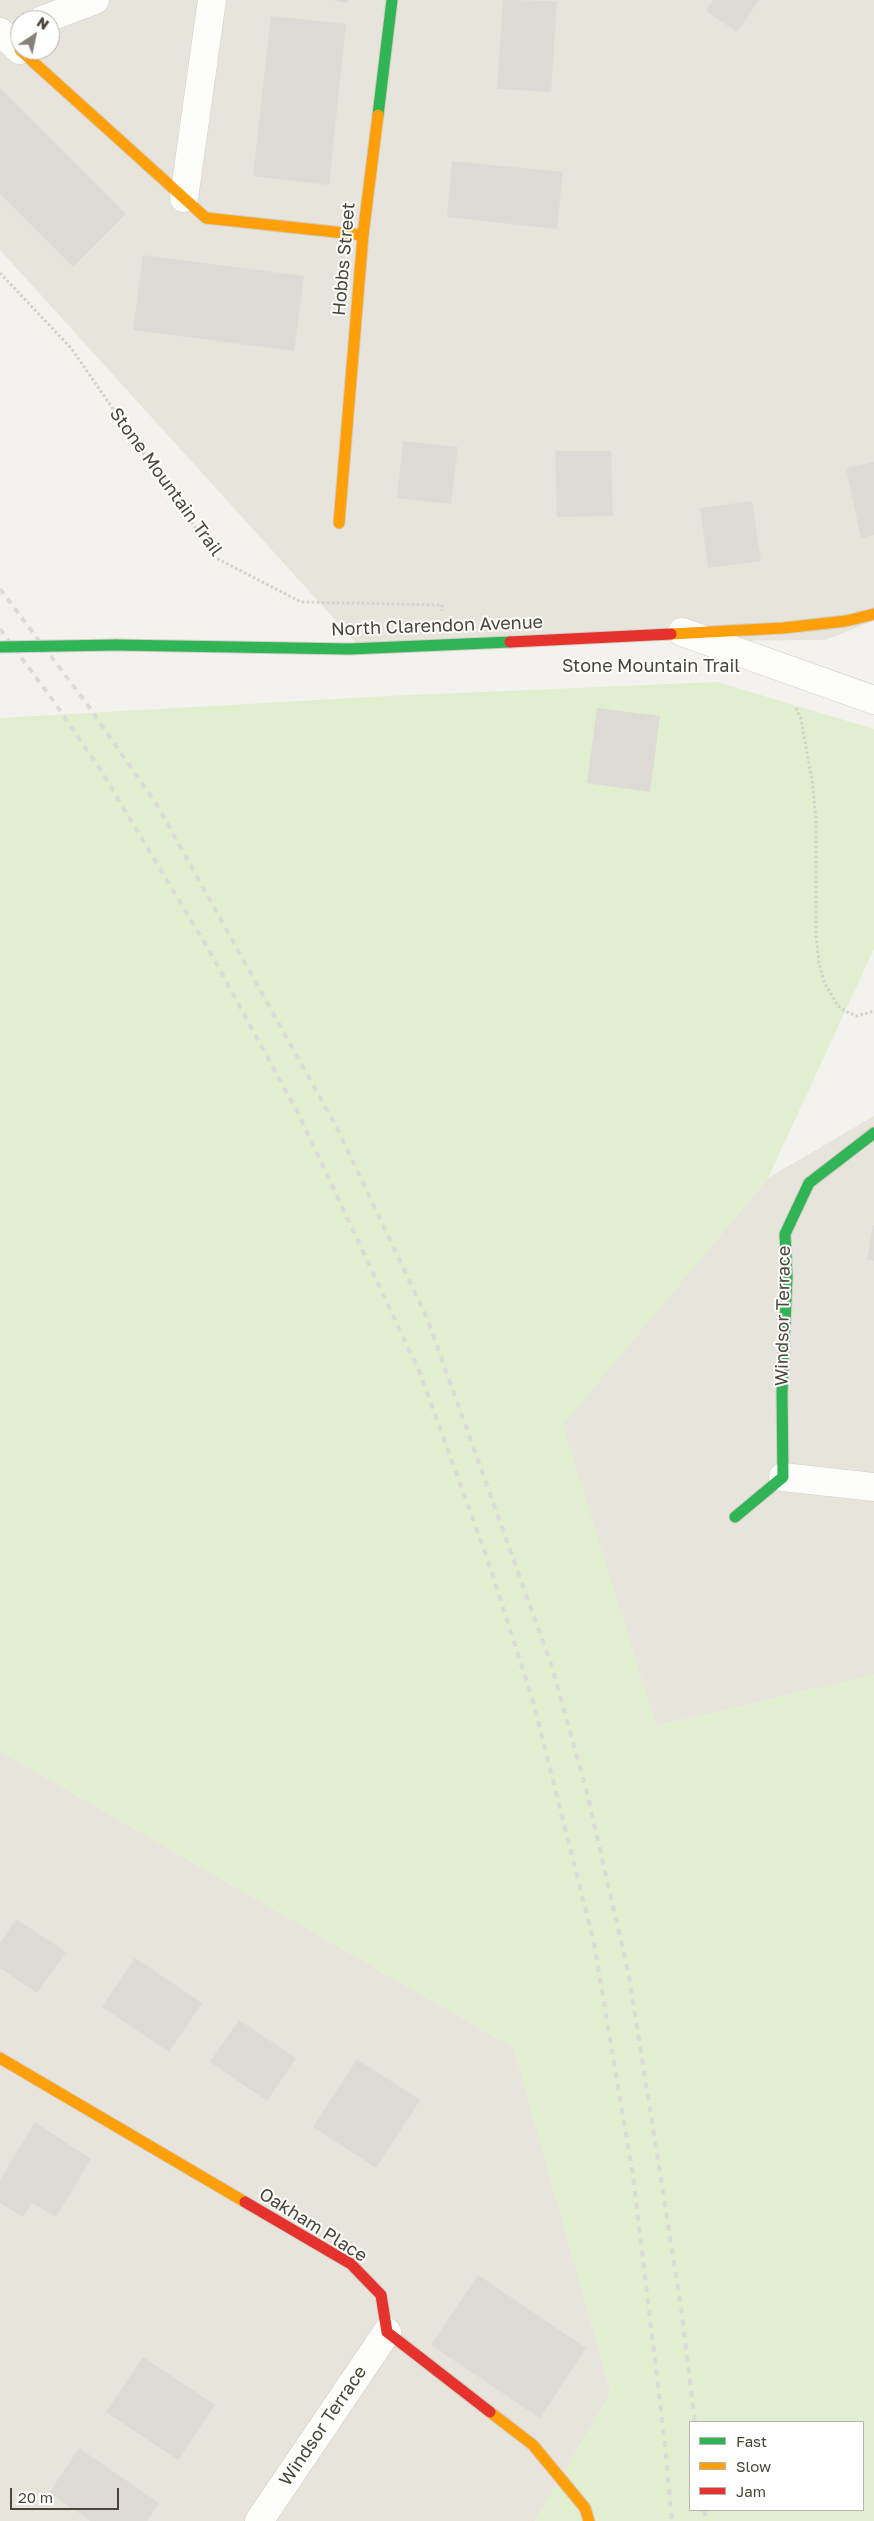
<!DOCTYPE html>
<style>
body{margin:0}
#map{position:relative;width:874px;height:2521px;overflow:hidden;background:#f4f2ee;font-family:"Golos Text",sans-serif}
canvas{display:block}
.legend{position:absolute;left:689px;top:2421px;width:175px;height:90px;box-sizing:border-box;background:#fff;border:1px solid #b7b4b0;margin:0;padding:6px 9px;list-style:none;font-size:15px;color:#4b4439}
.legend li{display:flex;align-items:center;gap:10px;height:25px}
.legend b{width:25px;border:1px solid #b7b4b0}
.north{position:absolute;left:10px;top:10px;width:50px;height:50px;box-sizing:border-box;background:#fff;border:1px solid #b7b4b0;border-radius:50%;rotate:34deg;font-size:14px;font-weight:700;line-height:20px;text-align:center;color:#4b4439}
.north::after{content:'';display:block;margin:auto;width:18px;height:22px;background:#868178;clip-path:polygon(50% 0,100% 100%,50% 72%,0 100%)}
.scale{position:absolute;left:10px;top:2488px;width:109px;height:22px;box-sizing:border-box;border:2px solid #4b4439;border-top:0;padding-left:6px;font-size:15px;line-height:18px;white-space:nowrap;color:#4b4439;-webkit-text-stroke:4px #fff;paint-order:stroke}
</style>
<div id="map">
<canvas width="874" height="2521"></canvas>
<ul class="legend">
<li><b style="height:6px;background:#30b455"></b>Fast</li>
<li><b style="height:6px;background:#ff9f0a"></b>Slow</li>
<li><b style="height:6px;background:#e5322d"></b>Jam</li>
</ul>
<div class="north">N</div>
<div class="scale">20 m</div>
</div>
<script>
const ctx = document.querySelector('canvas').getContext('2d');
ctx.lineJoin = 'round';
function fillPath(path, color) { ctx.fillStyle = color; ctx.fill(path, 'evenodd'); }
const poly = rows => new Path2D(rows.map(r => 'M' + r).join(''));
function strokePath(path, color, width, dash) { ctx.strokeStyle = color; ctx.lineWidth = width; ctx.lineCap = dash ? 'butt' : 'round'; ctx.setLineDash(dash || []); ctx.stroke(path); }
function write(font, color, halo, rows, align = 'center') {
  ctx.font = font + ' "Golos Text",sans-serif'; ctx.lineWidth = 4; ctx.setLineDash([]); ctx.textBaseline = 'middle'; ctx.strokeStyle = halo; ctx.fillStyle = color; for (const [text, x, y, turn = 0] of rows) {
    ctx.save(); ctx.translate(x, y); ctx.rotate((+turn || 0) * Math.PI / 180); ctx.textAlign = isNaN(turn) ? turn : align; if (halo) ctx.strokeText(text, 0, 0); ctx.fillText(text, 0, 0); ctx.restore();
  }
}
fillPath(poly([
 [0,0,874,0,874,621,825,640,356,643,0,250],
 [20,20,50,20,50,50,20,50],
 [874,1116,874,1675,656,1726,562,1425,768,1178],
 [0,1751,514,2048,611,2393,535,2521,0,2521]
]), '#e7e4dc');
fillPath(poly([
 [717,682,874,729,874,949,768,1178,563,1425,656,1726,874,1675,874,2521,535,2521,611,2393,514,2048,0,1751,0,718,388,696],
 [690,2422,863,2422,863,2510,690,2510]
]), '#e1eecf');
fillPath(poly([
 [331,0,348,0,348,3],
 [503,0,557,1,551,92,497,89],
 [713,0,759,0,737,32,706,11],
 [271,16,346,24,329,185,253,176],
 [0,88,126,214,73,267,0,194],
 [452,161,563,172,557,229,447,217],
 [143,255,304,276,294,351,133,330],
 [403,441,458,447,451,504,397,498],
 [555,451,611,451,613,516,557,517],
 [874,462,874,535,861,538,846,468],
 [752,501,761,561,708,568,700,508],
 [597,708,660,716,650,792,587,783],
 [873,1225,874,1225,874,1261,867,1260],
 [16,1919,66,1952,37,1993,0,1968,0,1943],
 [135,1958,202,2003,169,2052,102,2007],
 [239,2020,296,2058,267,2101,210,2062],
 [357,2059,420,2100,376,2168,313,2127],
 [35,2122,91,2159,56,2217,32,2203,23,2217,0,2203,0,2180],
 [478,2275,586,2348,540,2418,431,2345],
 [143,2357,215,2405,178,2460,106,2412],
 [79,2448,159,2503,147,2521,91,2521,49,2493]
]), '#dedbd6');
const street = poly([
 [42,20,95,0],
 [0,32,20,50],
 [184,198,212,0],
 [682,632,874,700],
 [783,1477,874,1487],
 [259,2521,387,2332]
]);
const fast = poly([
 [378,115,392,0],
 [116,645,350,649,510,642],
 [735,1517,783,1477,782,1393,787,1277,785,1234,809,1183,874,1133]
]);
const slow = poly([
 [20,50,206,218,363,235],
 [339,523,363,235,378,115],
 [671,634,783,628,846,621,874,614],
 [0,2058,245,2202],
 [490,2412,533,2445,585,2508,589,2521]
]);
const jam = poly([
 [510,642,671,634],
 [245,2202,351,2264,381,2295,387,2332,490,2412]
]);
strokePath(street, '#d2d0cb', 29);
strokePath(fast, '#d3cfc5', 13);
strokePath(slow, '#d3cfc5', 13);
strokePath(jam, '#d3cfc5', 13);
strokePath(poly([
 [0,273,71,348,216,558,301,602,442,605,442,611],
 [796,708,801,719,812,780,816,818,816,935,819,963,824,982,838,1006,847,1012,857,1016,874,1011]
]), '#d3d2cc', 3, [2.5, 2.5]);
strokePath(street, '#fdfdfc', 28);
strokePath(fast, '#30b455', 11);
strokePath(slow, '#ff9f0a', 11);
strokePath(jam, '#e5322d', 11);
strokePath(poly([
 [0,589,84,700,157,805,337,1128,427,1318,552,1667,587,1793,629,1976,681,2307,695,2422],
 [0,629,52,699,100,769,209,950,299,1115,420,1373,488,1561,533,1701,594,1943,633,2176,665,2444,672,2521],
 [704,2510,706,2521]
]), '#dbdbda', 4, [6, 6]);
const fastBridge = poly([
 [0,647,116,645]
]);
strokePath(fastBridge, '#d3cfc5', 13, []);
strokePath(fastBridge, '#30b455', 11);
write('18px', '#4b4439', '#fff', [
 ["Hobbs Street",344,259,-85],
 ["Stone Mountain Trail",166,482,54],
 ["North Clarendon Avenue",437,626,-2],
 ["Stone Mountain Trail",651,666],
 ["Windsor Terrace",783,1316,-89],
 ["Oakham Place",313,2225,32],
 ["Windsor Terrace",323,2426,-56]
]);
</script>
